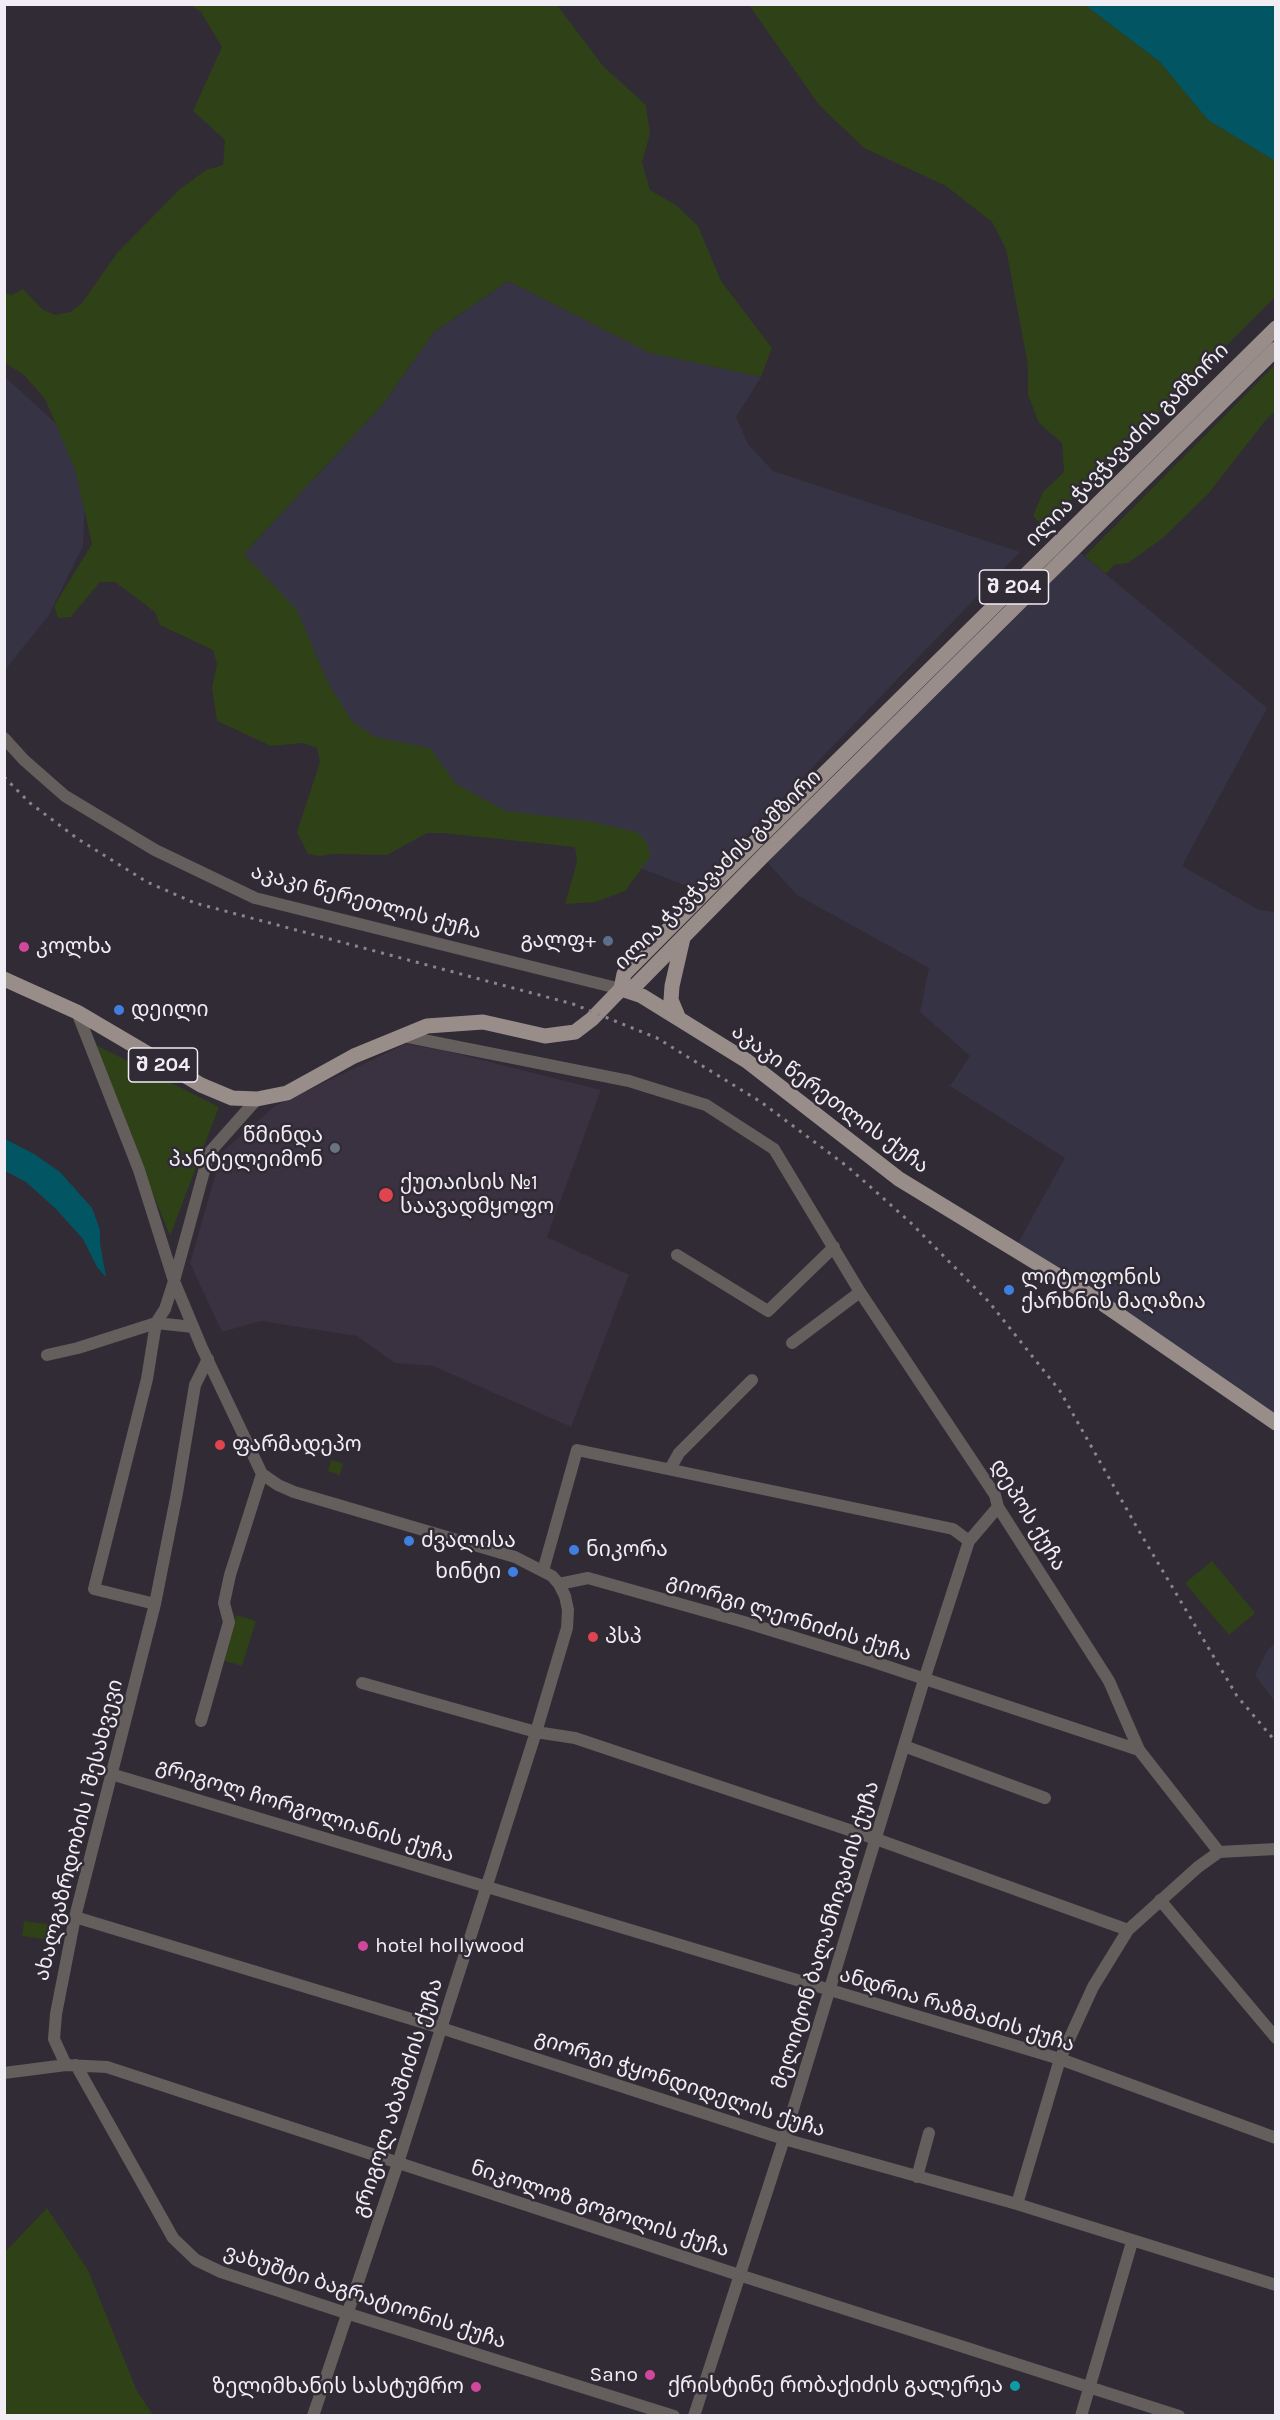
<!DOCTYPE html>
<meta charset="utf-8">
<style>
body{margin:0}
#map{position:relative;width:1280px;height:2420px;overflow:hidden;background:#312b35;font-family:Karla,sans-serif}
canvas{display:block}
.frame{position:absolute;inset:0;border:6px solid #f1edf4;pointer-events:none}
</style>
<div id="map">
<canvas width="1280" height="2420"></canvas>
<div class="frame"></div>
</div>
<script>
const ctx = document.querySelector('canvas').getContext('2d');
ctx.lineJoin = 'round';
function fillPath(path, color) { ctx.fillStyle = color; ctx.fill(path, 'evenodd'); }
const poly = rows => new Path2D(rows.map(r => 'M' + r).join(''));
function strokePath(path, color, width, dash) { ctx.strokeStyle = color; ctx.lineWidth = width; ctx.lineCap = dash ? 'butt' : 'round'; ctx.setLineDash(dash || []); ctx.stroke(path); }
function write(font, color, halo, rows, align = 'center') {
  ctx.font = font + ' Karla,"Noto Sans Georgian",sans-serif'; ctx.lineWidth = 5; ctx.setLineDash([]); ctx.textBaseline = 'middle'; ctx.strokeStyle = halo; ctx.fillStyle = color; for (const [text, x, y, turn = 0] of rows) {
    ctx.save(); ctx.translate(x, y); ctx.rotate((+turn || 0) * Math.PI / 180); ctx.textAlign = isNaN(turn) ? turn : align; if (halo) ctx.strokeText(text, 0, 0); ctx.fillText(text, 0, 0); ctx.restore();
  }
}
fillPath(poly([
 [508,281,650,352,761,377,736,417,748,444,773,471,1020,552,695,889,577,844,333,736,244,554,384,403,434,332],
 [5,377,62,429,85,499,83,546,49,615,5,670],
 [1077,550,1267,708,1182,866,1259,910,1275,912,1275,1418,1017,1245,1065,1158,950,1086,970,1056,920,1012,929,968,797,895,765,860],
 [1275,1643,1275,1702,1255,1675,1267,1651]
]), '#363344');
fillPath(poly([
 [405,1044,446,1051,601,1090,547,1237,629,1275,571,1427,433,1366,395,1363,357,1336,261,1321,222,1332,190,1263,222,1152,275,1106]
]), '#3a3141');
fillPath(poly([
 [190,5,557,5,603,66,646,105,650,134,642,162,650,190,676,205,698,226,721,281,772,348,761,377,650,353,508,281,434,332,384,403,244,554,297,610,328,683,352,721,375,737,430,748,456,784,506,811,593,822,636,832,646,841,651,856,625,891,596,902,565,904,577,862,575,847,442,833,427,833,387,855,333,854,320,856,308,854,297,832,320,762,317,748,303,743,271,746,217,721,212,688,217,664,213,650,160,625,155,612,115,582,100,582,71,617,58,618,54,606,92,544,75,469,45,399,24,375,5,363,5,293,12,295,23,289,43,310,56,315,70,312,82,303,117,253,180,189,206,170,223,165,225,140,193,111,222,47,201,12],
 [749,5,1085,5,1160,62,1208,120,1275,161,1275,297,1044,527,1033,516,1043,492,1064,472,1062,443,1039,423,1028,395,1028,365,1006,249,992,222,946,186,864,148,819,105],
 [1275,365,1275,411,1265,421,1208,494,1163,538,1128,563,1114,565,1106,574,1085,556],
 [92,1043,219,1107,170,1236],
 [331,1460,343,1463,340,1475,328,1471],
 [1212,1561,1255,1613,1229,1635,1185,1583],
 [236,1615,256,1621,242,1666,222,1660],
 [24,1921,62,1926,60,1941,22,1936],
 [47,2208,88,2270,137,2391,153,2415,5,2415,5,2252]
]), '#2e4117');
fillPath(poly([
 [1085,5,1275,5,1275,161,1208,120,1160,62],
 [5,1139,34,1154,60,1172,92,1208,100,1230,100,1243,106,1277,97,1267,83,1239,56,1209,26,1182,5,1171]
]), '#025663');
strokePath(poly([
 [4,738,24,760,65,796,155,850,255,898,621,989],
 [77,1012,139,1170,174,1281,202,1348,262,1474,278,1485,294,1492,515,1557,552,1576,559,1584,565,1596,568,1610,567,1628,536,1732,398,2163,313,2416],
 [403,1036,629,1081,706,1105,774,1149,860,1292,995,1495,998,1507,1109,1681,1139,1750,1219,1852],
 [677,1255,768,1311,834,1247],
 [792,1343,860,1292],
 [47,1355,78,1348,156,1323,165,1309,174,1281,209,1153,257,1099],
 [670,1469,679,1453,752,1380],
 [543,1571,577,1450,953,1529,969,1541],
 [559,1584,588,1578,744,1622,871,1661,1139,1750],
 [155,1604,94,1589,147,1379,156,1323,193,1327],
 [362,1683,536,1732,575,1738,876,1839,1128,1930],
 [201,1721,229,1622,224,1603,230,1575,262,1474],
 [904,1746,1045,1798],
 [111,1774,1060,2059,1276,2138],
 [1219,1852,1276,1849],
 [1160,1900,1276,2038],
 [75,1917,441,2028,784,2139,1017,2204,1276,2285],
 [66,2065,54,2039,56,2014,75,1917,155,1604,177,1493,195,1385,208,1359],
 [76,2065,173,2238,196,2260,221,2272,346,2313,674,2416],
 [4,2073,66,2065,107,2067,739,2275,1179,2416],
 [917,2177,929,2133],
 [1017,2204,1060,2059,1093,1987,1128,1930,1198,1867,1219,1852],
 [694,2416,784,2139,924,1680,969,1541,998,1507],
 [1081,2416,1132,2242]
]), '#645e5c', 12);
strokePath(poly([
 [4,979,77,1012,201,1085,232,1098,257,1099,287,1093,354,1056,427,1026,483,1022,545,1036,575,1032,592,1019,621,989],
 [621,989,624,974,752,845,1276,328],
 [621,989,632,989,764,855,1276,349],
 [621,989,642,996,747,1061,899,1179,1096,1299,1276,1423],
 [679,1019,671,1000,672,986,683,938]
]), '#998d89', 15);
strokePath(poly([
 [4,777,30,803,78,839,147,882,195,903,573,1004,657,1038,761,1102,848,1167,911,1223,989,1302,1060,1391,1139,1531,1237,1696,1276,1742]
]), '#89848d', 3, [3, 6]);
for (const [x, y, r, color] of [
 [608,941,6,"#5c6f8a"],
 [24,947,6,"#d1479c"],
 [119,1010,6,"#3f7fe0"],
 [335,1148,6,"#6b7280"],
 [386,1195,8,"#e0444e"],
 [1009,1290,6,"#3f7fe0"],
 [220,1445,6,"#e0444e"],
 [409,1541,6,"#3f7fe0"],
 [574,1550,6,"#3f7fe0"],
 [513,1572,6,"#3f7fe0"],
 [593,1637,6,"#e0444e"],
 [363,1946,6,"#d1479c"],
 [650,2375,6,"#d1479c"],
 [1015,2386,6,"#0f9aa8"],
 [476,2387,6,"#d1479c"]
]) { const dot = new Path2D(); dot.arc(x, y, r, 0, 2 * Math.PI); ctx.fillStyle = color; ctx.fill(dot); strokePath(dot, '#312b35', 2); }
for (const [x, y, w] of [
 [1014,587,69],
 [163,1065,69]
]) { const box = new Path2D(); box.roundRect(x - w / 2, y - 17, w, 34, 4.5); ctx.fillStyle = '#312b35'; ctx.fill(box); strokePath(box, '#f1edf4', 1.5); }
write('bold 20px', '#f1edf4', null, [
 ["შ 204",1014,587],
 ["შ 204",163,1065]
]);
write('21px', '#f1edf4', '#312b35', [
 ["ილია ჭავჭავაძის გამზირი",1127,445,-45],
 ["ილია ჭავჭავაძის გამზირი",718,870,-44],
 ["აკაკი წერეთლის ქუჩა",366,902,15],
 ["აკაკი წერეთლის ქუჩა",830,1099,36],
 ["დეპოს ქუჩა",1028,1515,59],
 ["გიორგი ლეონიძის ქუჩა",789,1618,17],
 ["გრიგოლ ჩორგოლიანის ქუჩა",305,1811,17],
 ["ახალგაზრდობის I შესახვევი",79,1830,-76],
 ["მელიტონ ბალანჩივაძის ქუჩა",826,1935,-73],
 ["ანდრია რაზმაძის ქუჩა",957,2010,17],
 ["გიორგი ჭყონდიდელის ქუჩა",680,2084,18],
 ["გრიგოლ აბაშიძის ქუჩა",398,2098,-72],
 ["ნიკოლოზ გოგოლის ქუჩა",600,2209,18],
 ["ვახუშტი ბაგრატიონის ქუჩა",365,2297,18]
]);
write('21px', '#f1edf4', '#312b35', [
 ["გალფ+",596,941,"right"],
 ["კოლხა",36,947],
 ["დეილი",131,1010],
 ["წმინდა",323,1136,"right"],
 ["პანტელეიმონ",323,1160,"right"],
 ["ქუთაისის №1",400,1183],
 ["საავადმყოფო",400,1207],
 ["ლიტოფონის",1021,1278],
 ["ქარხნის მაღაზია",1021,1302],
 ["ფარმადეპო",232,1445],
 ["ძვალისა",421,1541],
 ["ნიკორა",586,1550],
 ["ხინტი",501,1572,"right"],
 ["პსპ",605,1637],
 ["hotel hollywood",375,1946],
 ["Sano",638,2375,"right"],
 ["ქრისტინე რობაქიძის გალერეა",1003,2386,"right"],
 ["ზელიმხანის სასტუმრო",464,2387,"right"]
], 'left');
</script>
